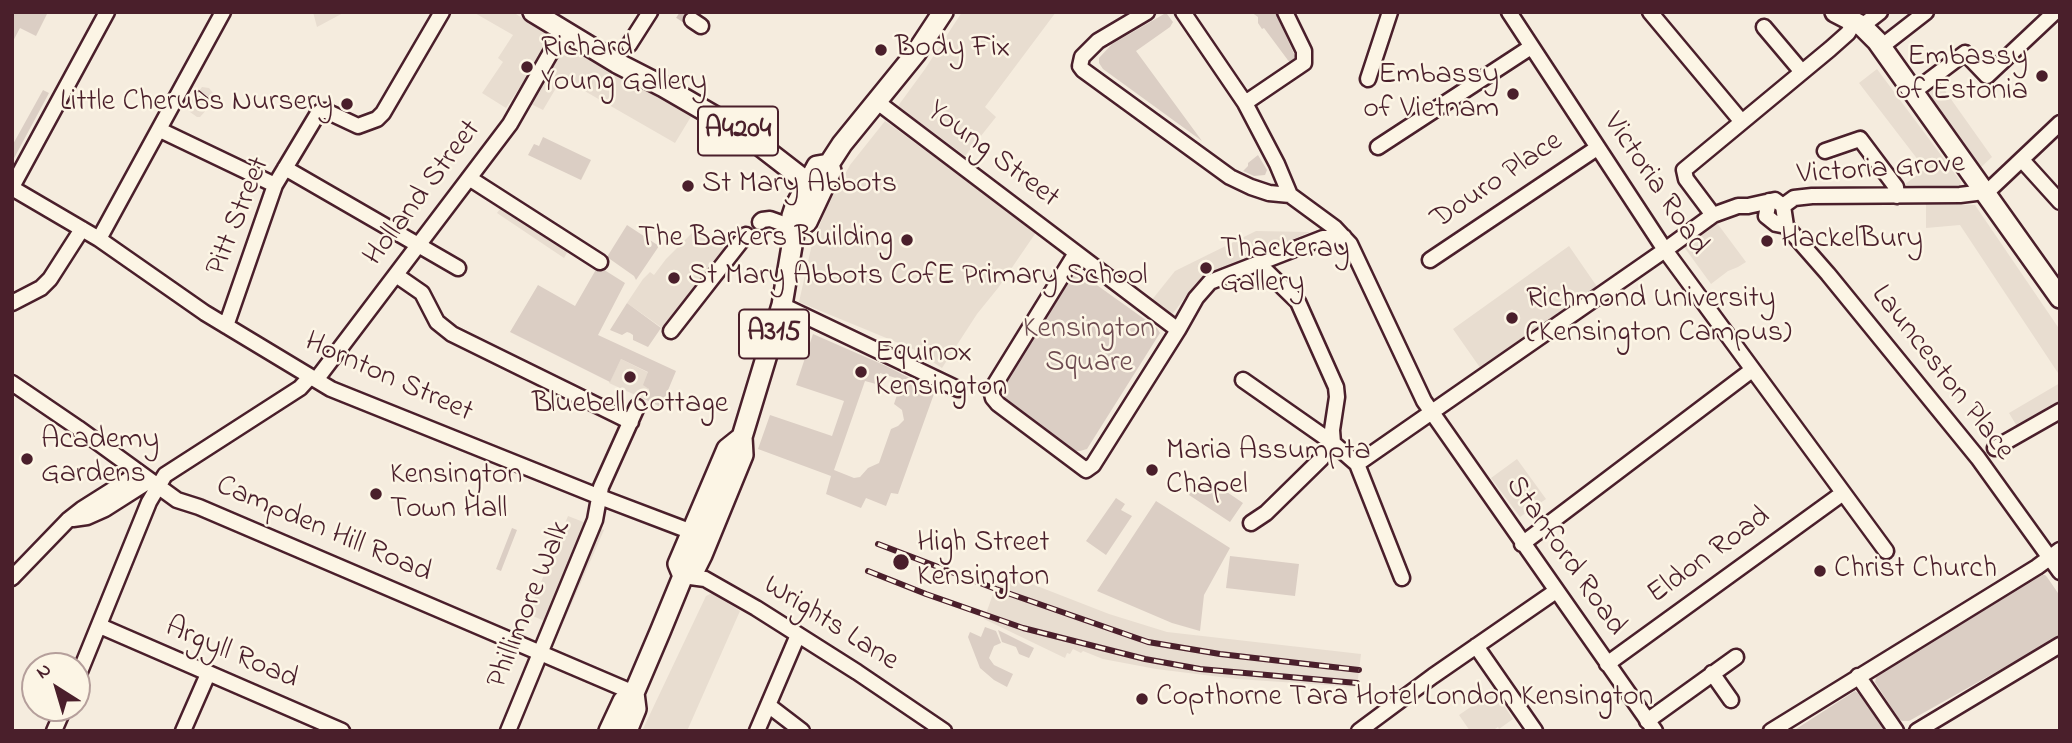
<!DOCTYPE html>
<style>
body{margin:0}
#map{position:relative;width:2072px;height:743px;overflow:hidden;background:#f5ecde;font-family:"Indie Flower",sans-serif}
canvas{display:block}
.frame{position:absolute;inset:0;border:14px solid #4a1f2b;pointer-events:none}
.north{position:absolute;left:21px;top:652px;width:70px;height:70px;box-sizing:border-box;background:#fcf5e5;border:2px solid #b59f9b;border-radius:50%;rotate:323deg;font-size:19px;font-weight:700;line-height:28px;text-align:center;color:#4a1f2b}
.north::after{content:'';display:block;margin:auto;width:24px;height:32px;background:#4a1f2b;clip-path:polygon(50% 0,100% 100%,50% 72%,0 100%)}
</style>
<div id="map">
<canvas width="2072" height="743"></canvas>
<div class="frame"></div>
<div class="north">N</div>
</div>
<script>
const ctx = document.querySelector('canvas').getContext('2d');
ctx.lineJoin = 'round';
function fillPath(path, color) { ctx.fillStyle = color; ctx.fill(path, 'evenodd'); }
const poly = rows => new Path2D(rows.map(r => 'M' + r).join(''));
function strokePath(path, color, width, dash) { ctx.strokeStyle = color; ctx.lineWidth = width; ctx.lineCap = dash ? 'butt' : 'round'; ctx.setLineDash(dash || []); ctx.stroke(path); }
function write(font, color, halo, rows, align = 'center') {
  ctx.font = font + ' "Indie Flower",sans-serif'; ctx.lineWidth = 5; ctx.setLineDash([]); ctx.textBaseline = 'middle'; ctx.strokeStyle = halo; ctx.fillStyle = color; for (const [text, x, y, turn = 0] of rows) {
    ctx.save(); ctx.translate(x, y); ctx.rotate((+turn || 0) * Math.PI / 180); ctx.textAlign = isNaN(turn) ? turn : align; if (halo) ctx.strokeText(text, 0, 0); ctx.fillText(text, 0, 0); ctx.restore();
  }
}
fillPath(poly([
 [313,12,345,12,317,27],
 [473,12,513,12,552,38,506,108,482,93,503,62,498,58,513,35],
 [962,12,1056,12,985,107,996,117,965,156,898,106,925,69],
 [562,43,692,115,675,143,562,78,543,110,527,102],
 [1877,69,1961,182,1959,189,1900,188,1925,169,1859,83],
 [1936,78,1992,157,1978,170,1918,91],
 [202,87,209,88,217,98,200,117,197,117,190,112,187,107],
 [885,121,1037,231,998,288,977,314,942,368,913,349,799,302,812,244,827,207,850,165],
 [505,202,571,246,564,258,497,213],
 [1926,204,1975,205,2060,330,2060,376,1960,225,1926,228],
 [1717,223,1746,262,1738,267,1728,271,1711,284,1684,247],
 [698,227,726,250,665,330,627,303,643,279,650,272,654,275,666,259],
 [1256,231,1310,232,1202,278,1195,284,1171,316,1151,301,1175,271],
 [1569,246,1598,288,1481,369,1453,329],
 [621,359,649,373,649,388,644,399,609,383],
 [2060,383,2060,403,2018,428,2009,413],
 [1517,459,1546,499,1520,517,1491,478],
 [568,516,604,530,561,628,528,614],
 [1001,572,1109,614,1167,632,1361,654,1357,687,1237,679,1156,669,1103,659,1083,651,1081,653,1073,649,1070,654,1067,653,1065,658,984,619],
 [712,593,740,611,687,731,642,731,706,596],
 [1494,691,1513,719,1499,729,1498,727,1492,731,1470,731,1459,715]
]), '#e8ddd0');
fillPath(poly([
 [12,12,48,12,36,36,20,28,12,43],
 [1251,12,1275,12,1295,56,1294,61,1290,63,1264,28,1262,29,1258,23,1258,17],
 [1164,14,1167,14,1173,22,1170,27,1136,51,1202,141,1103,69,1099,63,1099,58,1112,44],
 [43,90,49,93,12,162,12,146],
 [543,137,591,160,581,180,528,155,534,144,539,146],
 [1258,155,1267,170,1265,175,1254,176,1243,171,1248,166,1248,163],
 [627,225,659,246,636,280,634,276,607,257],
 [598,266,625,283,598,335,676,371,661,407,644,399,649,389,643,385,648,372,621,359,610,382,510,332,538,285,575,306],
 [1080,273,1157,328,1160,333,1087,449,1080,451,1076,451,1002,399,1001,394,1002,389,1072,277],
 [627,303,661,328,648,347,633,340,633,335,630,333,627,332,622,335,610,330],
 [813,334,886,366,935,391,898,494,891,493,886,506,866,498,861,508,826,494,831,476,758,449,770,415,832,436,844,401,796,385],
 [880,373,902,380,894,404,902,410,904,420,898,426,891,429,879,463,868,468,860,477,854,478,834,470,865,381,876,384],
 [1202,475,1243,503,1230,522,1189,495],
 [1116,498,1125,504,1121,510,1132,516,1106,555,1086,541],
 [1156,501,1230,548,1204,595,1200,631,1172,623,1097,591],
 [512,528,517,530,501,571,496,569],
 [1230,556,1299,564,1295,596,1226,588],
 [2037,575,2045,575,2047,577,2060,596,2060,636,1909,721,1902,721,1898,718,1875,682,1877,675],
 [985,627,996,631,1001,643,994,646,989,658,994,665,1013,674,1007,687,994,680,980,668,968,637,970,632,981,637],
 [998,630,1034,648,1029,658,1019,654,1016,647,1002,642],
 [1855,691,1861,695,1884,731,1793,731]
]), '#dbcec4');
strokePath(poly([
 [680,12,692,20]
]), '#d3c3ba', 14, [14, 7]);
const minor = poly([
 [1147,12,1098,41,1082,57,1080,66,1083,70,1230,177,1251,187,1269,193,1290,195],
 [1183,12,1245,103,1277,164,1290,195,1335,228,1350,244,1424,401,1655,731],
 [1509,12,1665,250,1886,551],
 [1650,12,1742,122],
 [692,20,701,26],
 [1862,26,1880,12],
 [1764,27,1802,72],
 [629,45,650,12],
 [1881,47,1926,12],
 [1368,79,1390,12],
 [1912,93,1965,53,1987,76,2055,12],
 [876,101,1178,330,1093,465,1086,470,998,404,993,398,992,394,992,389,1076,253],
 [1245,103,1304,63,1304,51,1285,12],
 [160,130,275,185],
 [1378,147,1531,47],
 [1825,151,1860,139,1896,187,1897,196],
 [2022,160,2060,202],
 [285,168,458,268],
 [469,178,600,262],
 [12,187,107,12],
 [12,188,99,239,205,313,331,389,600,497,692,532],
 [1985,194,2060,123],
 [1769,201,1766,216,1776,224,1786,226],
 [1783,206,1794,198,1812,196,1960,195,1976,193,1982,190],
 [1713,215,1686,179,1684,170,1830,49,1848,33,1854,22],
 [760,222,762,220,770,219,795,228],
 [99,239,223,12],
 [1430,260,1597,148],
 [1259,264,1298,302,1336,387,1337,397,1332,430,1333,443,1357,464,1402,578],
 [396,275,422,293,437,322,452,334,631,422],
 [12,303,41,288,50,279,82,229],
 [782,305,958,389],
 [226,326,275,185,317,115,321,111,326,111,358,126,377,119,383,113,442,12],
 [1178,330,1196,298,1210,282,1323,238,1344,237],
 [671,331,746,235],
 [316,380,510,124,563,31],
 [1243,380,1333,443,1321,459,1266,513,1251,523],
 [12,383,78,428,177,500,199,507,634,693],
 [1995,448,2060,411],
 [1357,464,1665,250,1713,215,1738,206,1748,206,1775,200,1783,206,1786,226,1828,274,1978,458,2060,572],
 [73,519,87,517,105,509,149,481],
 [1522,544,1752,370],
 [683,576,705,579,756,608,857,672,944,731],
 [12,578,68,520,82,509,139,473],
 [100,626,342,731],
 [1476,646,1535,731],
 [1607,664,1843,493],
 [1712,673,1731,700],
 [1858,676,1896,731],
 [77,679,149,502,165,475,300,388,310,377],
 [768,705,802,731],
 [1647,721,1736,657],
 [54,731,64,708],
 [183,731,208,674],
 [508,731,595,520,601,487,637,407],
 [757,731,798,635],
 [1359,731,1433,676,1556,591],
 [1771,731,2037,567,2060,550],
 [1917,731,2060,645]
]);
const major = poly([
 [533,12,617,63,664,87,745,134,807,182,816,202],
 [1835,12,1862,26,1877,41,2060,298],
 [795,228,807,222,831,171,829,164,842,144,916,53,943,12],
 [683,576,678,564,727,449,742,437],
 [609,731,623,701,634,693],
 [627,731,636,709,634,693,660,632,683,576,695,569,702,555,743,455,742,437,782,305,795,228,792,216,795,207,817,166,829,164]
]);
strokePath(minor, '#4a1f2b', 19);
strokePath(major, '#4a1f2b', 24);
strokePath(minor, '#fcf5e5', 14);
strokePath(major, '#fcf5e5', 19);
const rail = poly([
 [198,93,211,104],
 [878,544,996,589,1148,642,1220,654,1359,670],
 [868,571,926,594,1023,628,1145,659,1200,669,1357,683]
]);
strokePath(rail, '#4a1f2b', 6);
strokePath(rail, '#fcf5e5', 3.5, [10]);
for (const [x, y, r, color] of [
 [881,50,7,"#4a1f2b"],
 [527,67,7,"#4a1f2b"],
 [2042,76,7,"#4a1f2b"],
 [1513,94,7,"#4a1f2b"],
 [347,104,7,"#4a1f2b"],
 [688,186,7,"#4a1f2b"],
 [907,240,7,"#4a1f2b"],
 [1767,241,7,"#4a1f2b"],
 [1206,268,7,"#4a1f2b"],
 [674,278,7,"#4a1f2b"],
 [1512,318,7,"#4a1f2b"],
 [861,372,7,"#4a1f2b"],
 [630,377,7,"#4a1f2b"],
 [27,459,7,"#4a1f2b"],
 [1152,470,7,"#4a1f2b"],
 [376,494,7,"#4a1f2b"],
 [901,562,9,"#4a1f2b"],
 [1820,571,7,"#4a1f2b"],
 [1142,699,7,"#4a1f2b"]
]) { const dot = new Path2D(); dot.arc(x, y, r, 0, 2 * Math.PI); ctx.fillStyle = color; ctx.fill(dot); strokePath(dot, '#fcf5e5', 2.5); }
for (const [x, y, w] of [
 [738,131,80],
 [774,334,70]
]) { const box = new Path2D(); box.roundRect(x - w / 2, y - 24.5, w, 49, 5); ctx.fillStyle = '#fcf5e5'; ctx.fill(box); strokePath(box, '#4a1f2b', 2); }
write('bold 28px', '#4a1f2b', null, [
 ["A4204",738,131],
 ["A315",774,334]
]);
write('30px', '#4a1f2b', '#fcf5e5', [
 ["Richard",541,50],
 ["Young Gallery",541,84],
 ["Body Fix",895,50],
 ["Embassy",2028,59,"right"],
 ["of Estonia",2028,93,"right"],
 ["Embassy",1499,77,"right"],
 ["of Vietnam",1499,111,"right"],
 ["Little Cherubs Nursery",333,104,"right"],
 ["St Mary Abbots",702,186],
 ["The Barkers Building",893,240,"right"],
 ["HackelBury",1781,241],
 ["Thackeray",1220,251],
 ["Gallery",1220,285],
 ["St Mary Abbots CofE Primary School",688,278],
 ["Richmond University",1526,301],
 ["(Kensington Campus)",1526,335],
 ["Equinox",875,355],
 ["Kensington",875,389],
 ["Bluebell Cottage",630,406,"center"],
 ["Academy",41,442],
 ["Gardens",41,476],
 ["Maria Assumpta",1166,453],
 ["Chapel",1166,487],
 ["Kensington",390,477],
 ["Town Hall",390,511],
 ["High Street",917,545],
 ["Kensington",917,579],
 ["Christ Church",1834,571],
 ["Copthorne Tara Hotel London Kensington",1156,699]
], 'left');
write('30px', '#4a1f2b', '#fcf5e5', [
 ["Young Street",992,156,37],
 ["Victoria Grove",1881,171,-4],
 ["Douro Place",1498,182,-34],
 ["Victoria Road",1654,185,56],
 ["Holland Street",424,194,-53],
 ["Pitt Street",240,217,-68],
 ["Launceston Place",1941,374,52],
 ["Hornton Street",388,379,24],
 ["Campden Hill Road",323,531,23],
 ["Stanford Road",1564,557,55],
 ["Eldon Road",1710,557,-36],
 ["Phillimore Walk",531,605,-68],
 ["Wrights Lane",830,625,32],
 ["Argyll Road",231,655,23]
]);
write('30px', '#6e4b51', '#fcf5e5', [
 ["Kensington",1089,331],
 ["Square",1089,365]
]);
</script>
